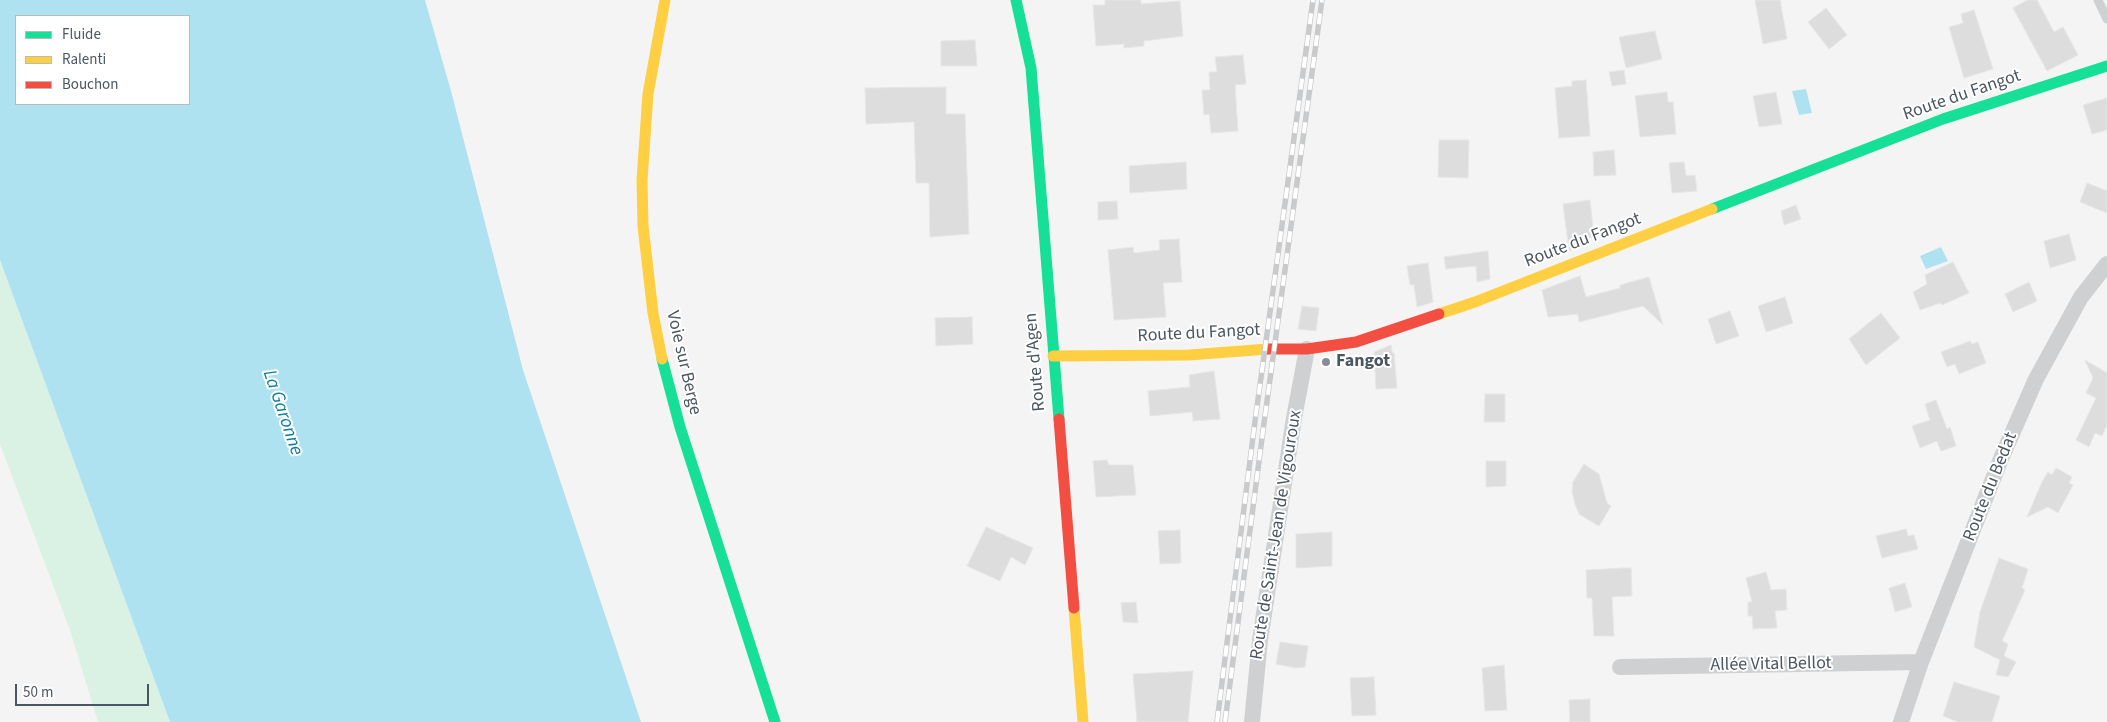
<!DOCTYPE html>
<meta charset="utf-8">
<style>
body{margin:0}
#map{position:relative;width:2107px;height:722px;overflow:hidden;background:#f4f4f4;font-family:"Source Sans 3",sans-serif}
canvas{display:block}
.legend{position:absolute;left:15px;top:15px;width:175px;height:90px;box-sizing:border-box;background:#fff;border:1px solid #b7bbc0;margin:0;padding:6px 9px;list-style:none;font-size:15px;color:#4a5661}
.legend li{display:flex;align-items:center;gap:10px;height:25px}
.legend b{width:25px;border:1px solid #b7bbc0}
.scale{position:absolute;left:15px;top:684px;width:134px;height:22px;box-sizing:border-box;border:2px solid #4a5661;border-top:0;padding-left:6px;font-size:15px;line-height:18px;white-space:nowrap;color:#4a5661;-webkit-text-stroke:4px #fff;paint-order:stroke}
</style>
<div id="map">
<canvas width="2107" height="722"></canvas>
<ul class="legend">
<li><b style="height:6px;background:#16e098"></b>Fluide</li>
<li><b style="height:6px;background:#ffcf43"></b>Ralenti</li>
<li><b style="height:6px;background:#f24e42"></b>Bouchon</li>
</ul>
<div class="scale">50 m</div>
</div>
<script>
const ctx = document.querySelector('canvas').getContext('2d');
ctx.lineJoin = 'round';
function fillPath(path, color) { ctx.fillStyle = color; ctx.fill(path, 'evenodd'); }
const poly = rows => new Path2D(rows.map(r => 'M' + r).join(''));
function strokePath(path, color, width, dash) { ctx.strokeStyle = color; ctx.lineWidth = width; ctx.lineCap = dash ? 'butt' : 'round'; ctx.setLineDash(dash || []); ctx.stroke(path); }
function write(font, color, halo, rows, align = 'center') {
  ctx.font = font + ' "Source Sans 3",sans-serif'; ctx.lineWidth = 4; ctx.setLineDash([]); ctx.textBaseline = 'middle'; ctx.strokeStyle = halo; ctx.fillStyle = color; for (const [text, x, y, turn = 0] of rows) {
    ctx.save(); ctx.translate(x, y); ctx.rotate((+turn || 0) * Math.PI / 180); ctx.textAlign = isNaN(turn) ? turn : align; if (halo) ctx.strokeText(text, 0, 0); ctx.fillText(text, 0, 0); ctx.restore();
  }
}
fillPath(poly([
 [0,260,170,722,98,722,70,630,0,444]
]), '#d9f2e3');
fillPath(poly([
 [0,0,425,0,451,91,523,370,641,722,170,722,0,260],
 [16,16,189,16,189,104,16,104],
 [1806,89,1812,113,1799,115,1792,91],
 [1941,247,1948,261,1926,269,1920,256]
]), '#aee2f0');
const building = poly([
 [1105,0,1141,0,1141,4,1180,1,1183,36,1144,41,1144,46,1124,48,1124,44,1096,46,1093,5,1105,5,1105,0],
 [1755,0,1780,0,1787,39,1763,44,1755,0],
 [2027,0,2037,0,2054,32,2063,27,2078,55,2047,71,2013,8,2027,0],
 [1826,8,1847,35,1829,49,1808,22,1826,8],
 [1974,10,1993,69,1964,78,1949,27,1963,23,1961,14,1974,10],
 [1655,31,1662,59,1626,68,1619,37,1655,31],
 [975,40,977,66,941,66,941,41,975,40],
 [1243,55,1246,84,1235,85,1238,131,1211,133,1209,114,1204,115,1202,90,1210,90,1209,72,1217,72,1215,57,1243,55],
 [1624,70,1626,84,1612,86,1609,72,1624,70],
 [1586,80,1590,136,1559,138,1555,88,1572,86,1572,81,1586,80],
 [946,87,946,114,965,114,969,234,930,237,929,183,916,183,914,122,866,124,865,88,946,87],
 [1667,92,1668,102,1673,102,1676,134,1640,137,1635,96,1667,92],
 [1776,92,1782,124,1759,127,1753,96,1776,92],
 [2107,98,2107,130,2092,134,2083,105,2107,98],
 [1439,140,1469,140,1468,178,1438,177,1439,140],
 [1614,150,1616,175,1594,176,1593,152,1614,150],
 [1186,162,1187,189,1130,193,1129,166,1186,162],
 [1684,162,1686,176,1695,175,1697,191,1672,193,1669,163,1684,162],
 [2087,183,2107,191,2107,213,2080,202,2087,183],
 [1590,200,1594,237,1584,238,1585,244,1569,251,1563,204,1590,200],
 [1117,201,1118,219,1098,220,1098,202,1117,201],
 [1796,205,1801,219,1784,225,1781,211,1796,205],
 [2069,234,2076,260,2050,268,2044,241,2069,234],
 [1179,239,1182,282,1163,283,1166,317,1114,320,1108,250,1133,247,1134,253,1160,250,1159,240,1179,239],
 [1488,251,1490,279,1477,282,1476,266,1446,269,1444,257,1488,251],
 [1953,262,1969,293,1942,305,1940,303,1920,310,1913,292,1927,284,1925,275,1953,262],
 [1428,263,1433,302,1417,307,1414,285,1410,285,1407,266,1428,263],
 [1580,276,1586,297,1620,288,1620,285,1649,277,1663,325,1643,306,1579,322,1578,314,1548,317,1542,290,1580,276],
 [2029,282,2037,301,2013,312,2005,294,2029,282],
 [1785,297,1793,323,1766,332,1758,306,1785,297],
 [1302,306,1319,308,1316,331,1298,329,1302,306],
 [1730,311,1739,336,1716,344,1708,319,1730,311],
 [1881,313,1900,338,1866,365,1849,339,1881,313],
 [972,317,973,344,936,346,935,318,972,317],
 [1970,341,1972,344,1978,342,1986,363,1959,374,1955,364,1947,367,1941,352,1970,341],
 [1391,345,1392,352,1394,353,1397,388,1376,389,1374,352,1391,345],
 [2085,360,2107,373,2107,425,2102,436,2095,433,2089,447,2076,440,2096,398,2086,393,2093,378,2085,360],
 [1214,371,1220,419,1193,421,1192,412,1150,416,1148,391,1190,387,1189,375,1214,371],
 [1485,394,1505,394,1505,422,1484,422,1485,394],
 [1936,400,1947,429,1950,427,1956,446,1941,451,1937,441,1920,448,1912,426,1930,420,1925,404,1936,400],
 [1107,460,1109,465,1133,465,1136,495,1096,497,1093,461,1107,460],
 [1486,461,1506,461,1506,486,1486,487,1486,461],
 [1584,464,1599,474,1607,503,1611,506,1599,526,1579,514,1575,504,1572,491,1573,482,1584,464],
 [2056,468,2072,477,2069,483,2073,485,2058,513,2048,507,2027,517,2042,482,2048,472,2052,475,2056,468],
 [986,527,1033,548,1025,565,1011,557,1000,581,967,566,986,527],
 [1906,529,1908,536,1914,535,1918,549,1882,558,1876,536,1906,529],
 [1180,530,1181,563,1160,564,1158,531,1180,530],
 [1332,532,1332,566,1296,568,1296,534,1332,532],
 [1999,558,2028,569,2022,588,2025,590,2002,641,2008,644,2004,656,2016,662,2008,677,1996,675,2000,660,1974,647,1980,612,1999,558],
 [1623,568,1631,568,1632,596,1612,597,1614,636,1594,636,1592,598,1587,598,1586,570,1623,568],
 [1766,572,1771,590,1786,589,1787,610,1775,611,1777,628,1753,629,1752,616,1748,616,1748,602,1752,602,1746,578,1766,572],
 [1905,583,1912,607,1895,612,1889,588,1905,583],
 [1136,602,1138,623,1123,622,1121,603,1136,602],
 [1280,642,1308,646,1305,667,1296,668,1276,664,1280,642],
 [1504,665,1507,710,1485,711,1482,668,1504,665],
 [1193,671,1188,722,1137,722,1133,674,1193,671],
 [1374,677,1376,715,1352,716,1350,678,1374,677],
 [1954,682,2000,696,1992,722,1958,722,1943,716,1954,682],
 [1590,699,1590,722,1570,722,1569,700,1590,699]
]);
fillPath(building, '#ddddde');
strokePath(building, '#e5e6e7', 1);
strokePath(poly([
 [2098,0,2107,19]
]), '#ced0d2', 9);
strokePath(poly([
 [1620,667,1921,662],
 [1252,722,1260,640,1294,418,1307,349],
 [1901,722,1921,662,2000,461,2036,379,2081,297,2107,264]
]), '#ced0d2', 16);
strokePath(poly([
 [1016,0,1031,68,1059,419],
 [1712,209,1943,119,2107,66],
 [662,359,680,427,775,722]
]), '#16e098', 11);
strokePath(poly([
 [1439,314,1475,302,1712,209],
 [1053,356,1189,355,1268,349],
 [662,359,653,313,643,226,642,180,648,94,665,0],
 [1074,608,1083,722]
]), '#ffcf43', 11);
strokePath(poly([
 [1268,349,1307,349,1356,342,1439,314],
 [1059,419,1074,608]
]), '#f24e42', 11);
const rail = poly([
 [1217,722,1255,421,1313,0],
 [1225,722,1264,423,1322,0]
]);
strokePath(rail, '#c9cacc', 5.5);
strokePath(rail, '#fff', 4, [11]);
for (const [x, y, r, color] of [
 [1326,362,5,"#868d94"]
]) { const dot = new Path2D(); dot.arc(x, y, r, 0, 2 * Math.PI); ctx.fillStyle = color; ctx.fill(dot); strokePath(dot, '#fff', 2); }
write('18px', '#4a5661', '#fff', [
 ["Route du Fangot",1962,96,-19],
 ["Route du Fangot",1583,241,-21],
 ["Route du Fangot",1199,334,-3],
 ["Route d'Agen",1036,362,-95],
 ["Voie sur Berge",683,363,77],
 ["Route du Bedat",1991,487,-68],
 ["Route de Saint-Jean de Vigouroux",1277,535,-81],
 ["Allée Vital Bellot",1771,665,-1]
]);
write('bold 18px', '#4a5661', '#fff', [
 ["Fangot",1336,362]
], 'left');
write('italic 19px', '#0c7c9b', '#fff', [
 ["La Garonne",282,413,71]
]);
</script>
